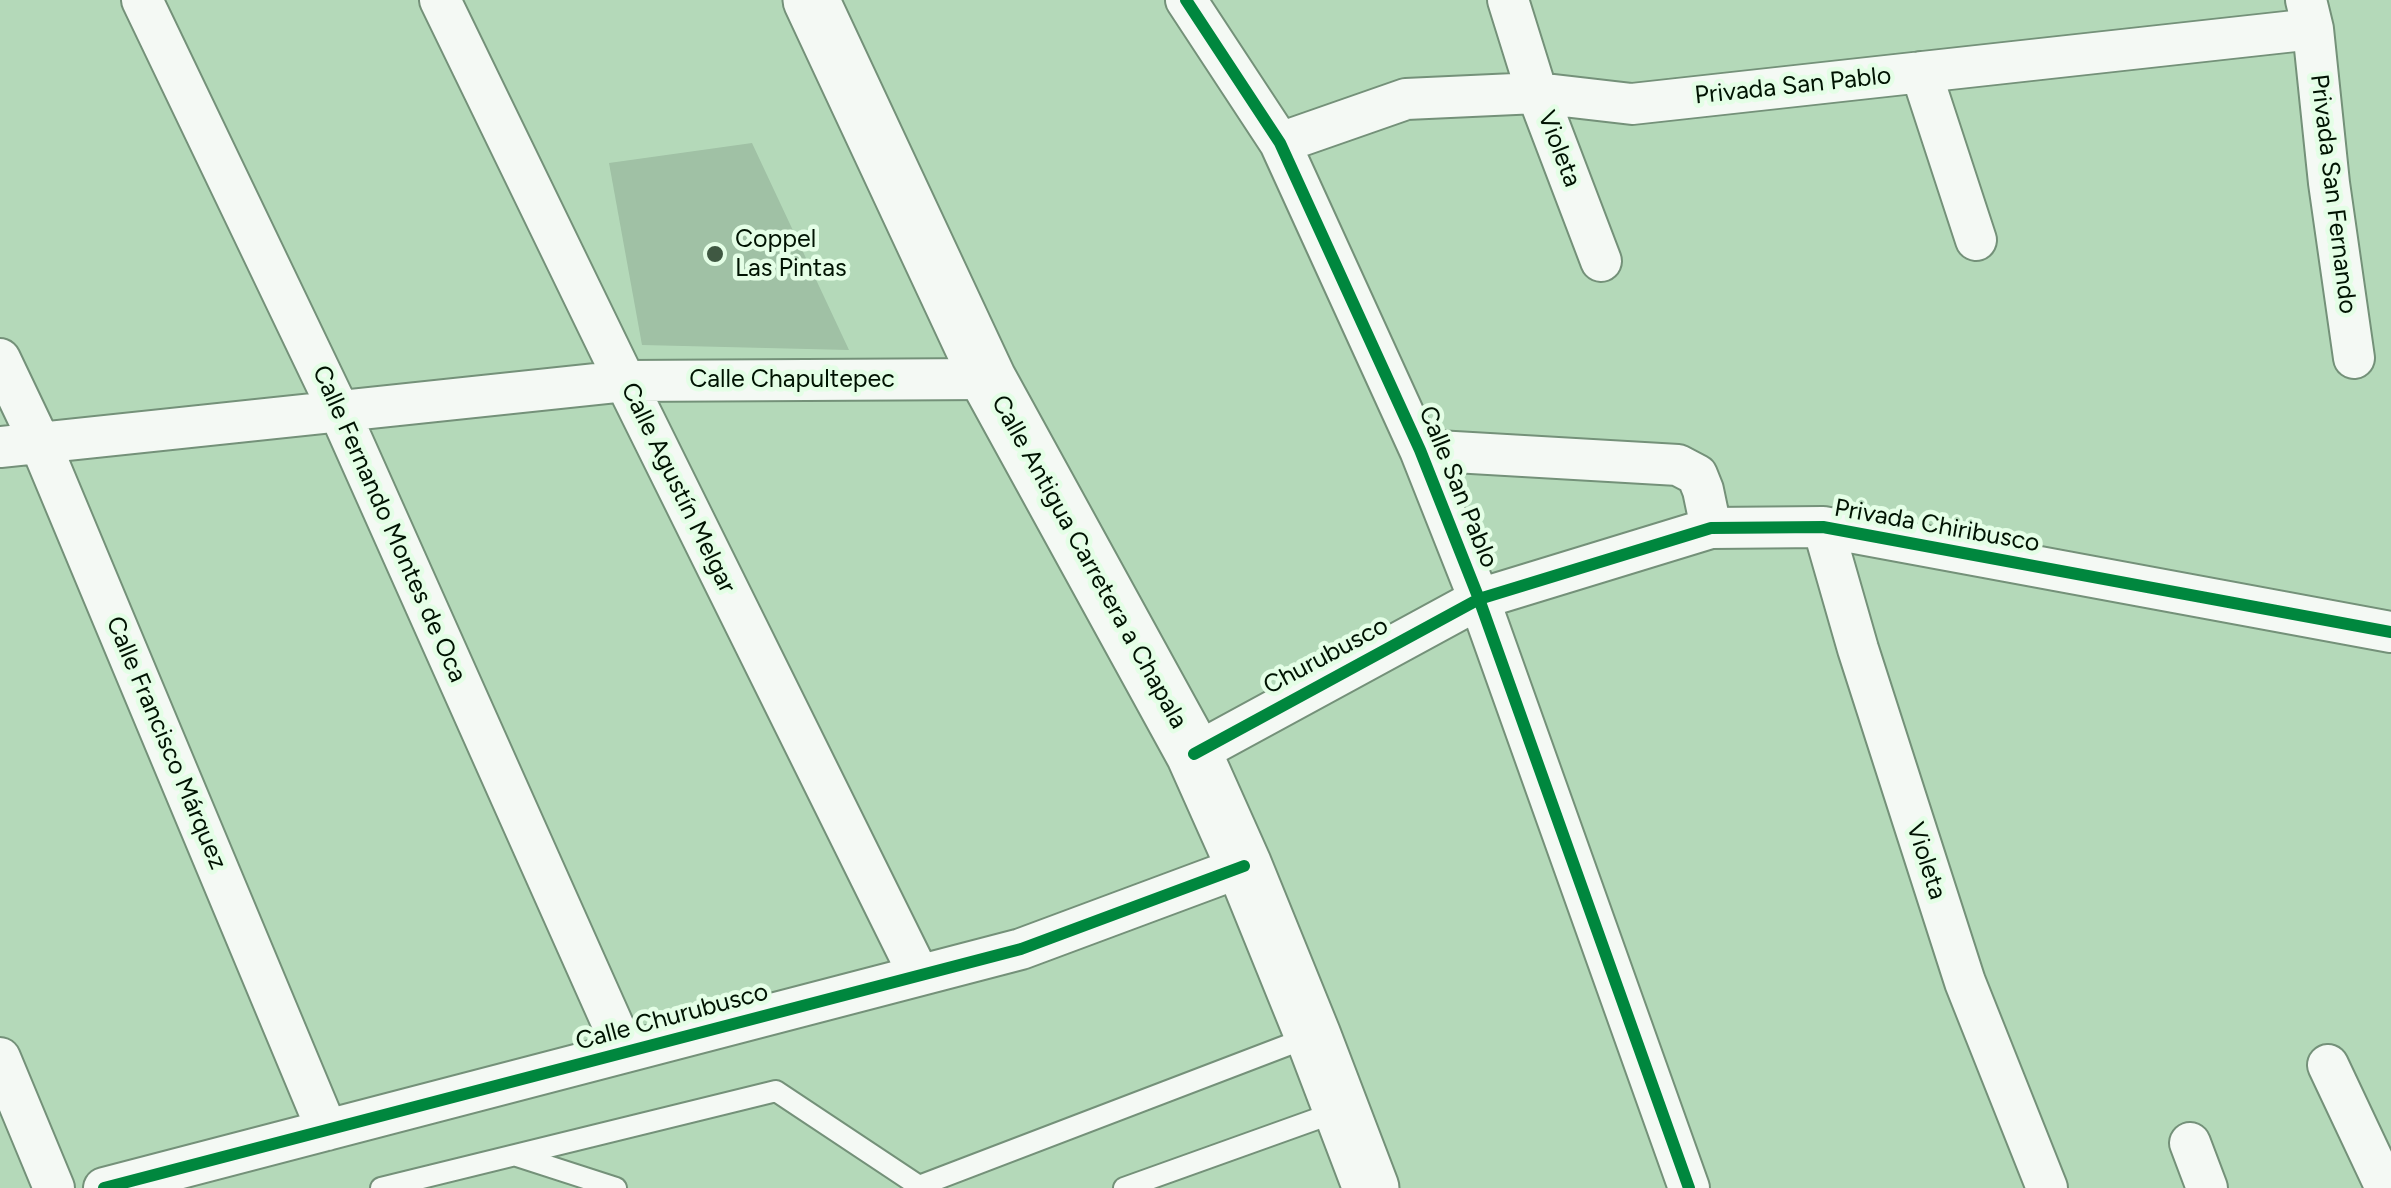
<!DOCTYPE html>
<meta charset="utf-8">
<style>
body{margin:0}
canvas{display:block;background:#b4d9b9}
</style>
<canvas width="2391" height="1188"></canvas>
<script>
const ctx = document.querySelector('canvas').getContext('2d');
ctx.lineJoin = 'round';
function fillPath(path, color) { ctx.fillStyle = color; ctx.fill(path, 'evenodd'); }
const poly = rows => new Path2D(rows.map(r => 'M' + r).join(''));
function strokePath(path, color, width, dash) { ctx.strokeStyle = color; ctx.lineWidth = width; ctx.lineCap = dash ? 'butt' : 'round'; ctx.setLineDash(dash || []); ctx.stroke(path); }
function write(font, color, halo, rows, align = 'center') {
  ctx.font = font + ' Figtree,sans-serif'; ctx.lineWidth = 9; ctx.setLineDash([]); ctx.textBaseline = 'middle'; ctx.strokeStyle = halo; ctx.fillStyle = color; for (const [text, x, y, turn = 0] of rows) {
    ctx.save(); ctx.translate(x, y); ctx.rotate((+turn || 0) * Math.PI / 180); ctx.textAlign = isNaN(turn) ? turn : align; if (halo) ctx.strokeText(text, 0, 0); ctx.fillText(text, 0, 0); ctx.restore();
  }
}
fillPath(poly([
 [752,143,849,350,642,345,609,163]
]), '#a0c1a5');
const lane = poly([
 [517,1156,616,1188],
 [919,1186,1309,1037],
 [381,1188,776,1091,922,1188],
 [1124,1188,1339,1111]
]);
const street = poly([
 [142,0,339,411,625,1052],
 [440,0,625,381,919,975],
 [1186,0,1280,143,1420,450,1479,599,1689,1188],
 [1508,0,1537,93,1601,261],
 [2306,0,2313,29,2329,183,2354,358],
 [1921,72,1976,240],
 [1280,143,1406,99,1537,93,1632,104,2313,29],
 [0,359,40,443,327,1130],
 [0,447,625,381,988,379],
 [1420,450,1678,465,1697,475,1703,490,1711,528],
 [1823,527,1858,649,1965,982,2047,1188],
 [1194,754,1479,599,1711,528,1823,527,2391,632],
 [0,1058,54,1188],
 [2328,1065,2386,1188],
 [2190,1143,2207,1188],
 [104,1188,1021,949,1244,866]
]);
const secondary = poly([
 [811,0,988,379,1194,754,1244,866,1313,1036,1371,1188]
]);
strokePath(lane, '#749179', 24);
strokePath(street, '#749179', 44);
strokePath(secondary, '#749179', 59);
strokePath(lane, '#f4f9f4', 20);
strokePath(street, '#f4f9f4', 40);
strokePath(secondary, '#f4f9f4', 55);
strokePath(poly([
 [1186,0,1280,143,1420,450,1479,599,1689,1188],
 [1194,754,1479,599,1711,528,1823,527,2391,632],
 [104,1188,1021,949,1244,866]
]), '#00873e', 12);
for (const [x, y, r, color] of [
 [715,254,10,"#3f5842"]
]) { const dot = new Path2D(); dot.arc(x, y, r, 0, 2 * Math.PI); ctx.fillStyle = color; ctx.fill(dot); strokePath(dot, '#e4fee6', 4); }
write('25px', '#001302', '#e4fee6', [
 ["Privada San Pablo",1793,86,-6],
 ["Violeta",1559,149,69],
 ["Privada San Fernando",2333,194,83],
 ["Calle Chapultepec",792,380],
 ["Calle San Pablo",1458,487,68],
 ["Calle Agustín Melgar",678,488,64],
 ["Calle Fernando Montes de Oca",389,524,66],
 ["Privada Chiribusco",1937,526,10],
 ["Calle Antigua Carretera a Chapala",1089,562,61],
 ["Churubusco",1326,656,-28],
 ["Calle Francisco Márquez",166,743,67],
 ["Violeta",1926,861,72],
 ["Calle Churubusco",672,1017,-15]
]);
write('25px', '#001302', '#e4fee6', [
 ["Coppel",735,240],
 ["Las Pintas",735,269]
], 'left');
</script>
